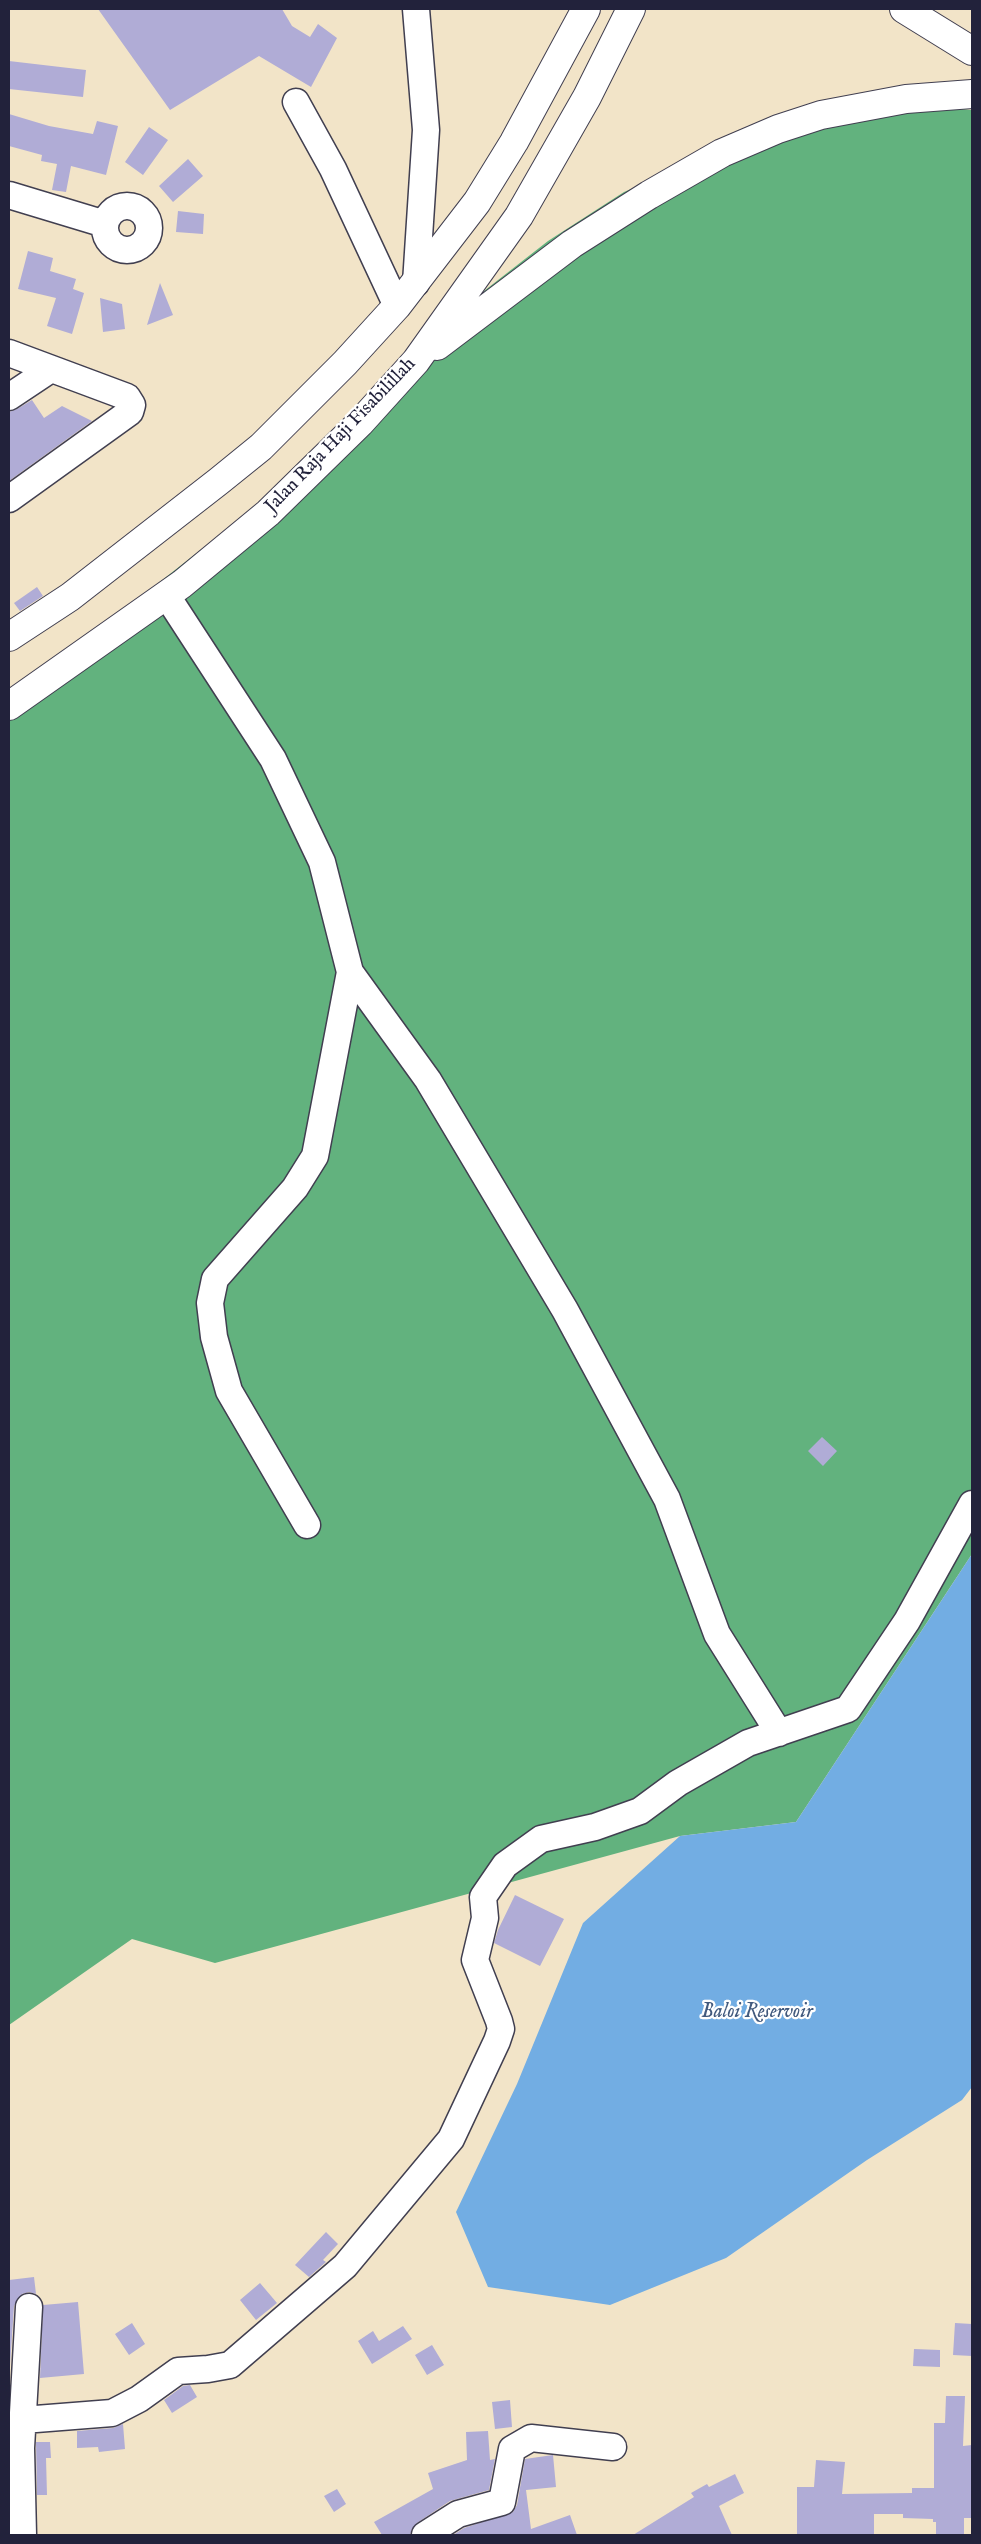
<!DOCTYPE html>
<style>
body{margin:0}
#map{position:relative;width:981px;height:2544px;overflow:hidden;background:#f2e4c8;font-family:"IM FELL English",serif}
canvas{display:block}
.frame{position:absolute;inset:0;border:10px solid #22223b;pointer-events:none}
</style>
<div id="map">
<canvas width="981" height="2544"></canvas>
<div class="frame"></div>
</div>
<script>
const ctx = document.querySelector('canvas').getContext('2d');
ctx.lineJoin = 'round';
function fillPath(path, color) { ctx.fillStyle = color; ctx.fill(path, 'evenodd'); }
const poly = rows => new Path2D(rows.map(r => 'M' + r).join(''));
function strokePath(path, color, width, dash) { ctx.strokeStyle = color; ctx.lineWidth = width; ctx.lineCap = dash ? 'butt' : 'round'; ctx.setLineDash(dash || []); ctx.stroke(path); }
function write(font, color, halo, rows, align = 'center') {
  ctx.font = font + ' "IM FELL English",serif'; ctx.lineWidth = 4.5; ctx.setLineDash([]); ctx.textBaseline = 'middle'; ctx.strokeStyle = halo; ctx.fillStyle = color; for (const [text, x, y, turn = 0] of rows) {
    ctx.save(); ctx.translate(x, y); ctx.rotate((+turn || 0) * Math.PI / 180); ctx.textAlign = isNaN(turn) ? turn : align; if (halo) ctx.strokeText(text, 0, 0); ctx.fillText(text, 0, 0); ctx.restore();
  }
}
fillPath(poly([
 [959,109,972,110,972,1554,796,1822,680,1836,215,1963,132,1939,9,2025,9,692,96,632,296,475,484,291,548,241,624,192,699,160,850,117]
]), '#62b27e');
fillPath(poly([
 [972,1554,972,2087,962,2100,867,2160,726,2258,610,2305,488,2287,456,2212,517,2084,583,1923,680,1836,796,1822]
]), '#72ade3');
fillPath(poly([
 [98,9,282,9,292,26,310,37,318,24,337,38,311,87,259,56,170,110],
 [9,61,86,70,83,97,9,89],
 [9,114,49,126,93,134,97,121,118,126,106,175,71,166,66,192,52,190,57,164,41,161,42,155,9,146],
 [149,127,168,140,143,175,125,162],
 [188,159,203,176,173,202,159,186],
 [178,211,204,214,203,234,176,232],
 [28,251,53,258,50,271,76,279,73,289,84,293,72,334,47,326,56,298,18,289],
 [160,283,173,315,147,325],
 [100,298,122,304,125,329,103,332],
 [32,400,44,418,62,406,92,421,9,481,9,412,17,409],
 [37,587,43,596,20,611,14,603],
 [822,1437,837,1451,823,1466,808,1451],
 [515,1895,564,1919,540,1966,494,1943,498,1930],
 [326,2232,338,2244,323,2260,326,2262,309,2277,295,2265],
 [34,2277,36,2294,29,2292,22,2294,14,2306,9,2381,9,2280],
 [260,2283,277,2303,256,2320,240,2300],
 [78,2302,84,2374,40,2378,43,2305],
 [132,2323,145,2344,129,2355,115,2334],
 [955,2323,972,2324,972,2356,953,2355],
 [403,2326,412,2339,372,2364,358,2341,373,2331,379,2341],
 [432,2345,444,2365,427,2375,415,2355],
 [914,2349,940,2350,940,2367,913,2366],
 [190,2385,197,2397,172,2413,164,2400,183,2386],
 [946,2396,965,2396,963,2446,972,2445,972,2518,964,2518,964,2535,936,2535,936,2522,933,2522,933,2519,903,2518,903,2514,874,2514,874,2535,797,2535,797,2487,814,2487,816,2460,845,2462,842,2494,912,2493,912,2488,934,2488,934,2423,945,2423],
 [510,2400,512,2427,495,2429,492,2402],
 [123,2424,125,2449,99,2452,98,2447,77,2448,77,2431,113,2428],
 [488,2431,490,2460,495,2459,489,2490,450,2501,417,2523,412,2529,410,2535,382,2535,374,2522,433,2489,428,2473,467,2460,466,2432],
 [36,2442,50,2442,51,2458,46,2458,47,2495,37,2495],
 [553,2455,556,2487,526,2490,531,2529,570,2515,577,2535,453,2535,464,2528,513,2512,517,2505,525,2459],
 [735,2474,744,2493,719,2506,732,2535,633,2535,694,2497,691,2493,707,2484,709,2487],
 [337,2489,346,2504,334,2512,324,2496]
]), '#b0acd6');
const minor = poly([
 [296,102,333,169,397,306],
 [9,195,105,224],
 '105 228a22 22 0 1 1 44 0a22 22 0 1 1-44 0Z',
 [416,283,426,130,416,9],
 [9,353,127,397,132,405,130,412,9,499],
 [9,397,51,369],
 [167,596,273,759,322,862,350,972,428,1080,565,1310,667,1499,717,1634,779,1733],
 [307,1525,229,1391,214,1337,210,1303,215,1279,295,1188,315,1156,350,972],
 [23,2420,112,2413,139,2399,178,2371,208,2369,230,2365,345,2266,451,2139,497,2041,501,2029,499,2021,475,1960,485,1918,483,1897,505,1865,541,1839,595,1827,640,1811,678,1783,748,1743,848,1709,907,1621,972,1504],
 [23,2535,21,2448,29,2307],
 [425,2535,458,2514,502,2502,512,2449,531,2438,613,2447]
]);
const major = poly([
 [904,9,972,51],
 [437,346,572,244,649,195,722,153,778,129,821,115,906,99,972,94],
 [9,637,70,597,219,481,261,447,345,363,397,306,477,202,514,142,586,9],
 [9,706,182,584,268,513,360,423,416,361,519,216,587,97,631,9]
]);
strokePath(minor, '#413f50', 29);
strokePath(major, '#413f50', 30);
strokePath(minor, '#fff', 26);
strokePath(major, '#fff', 28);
write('19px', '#22223b', '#fff', [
 ["Jalan Raja Haji Fisabilillah",341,436,-46]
]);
write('italic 20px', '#425a7e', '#fff', [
 ["Baloi Reservoir",757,2013]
]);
</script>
